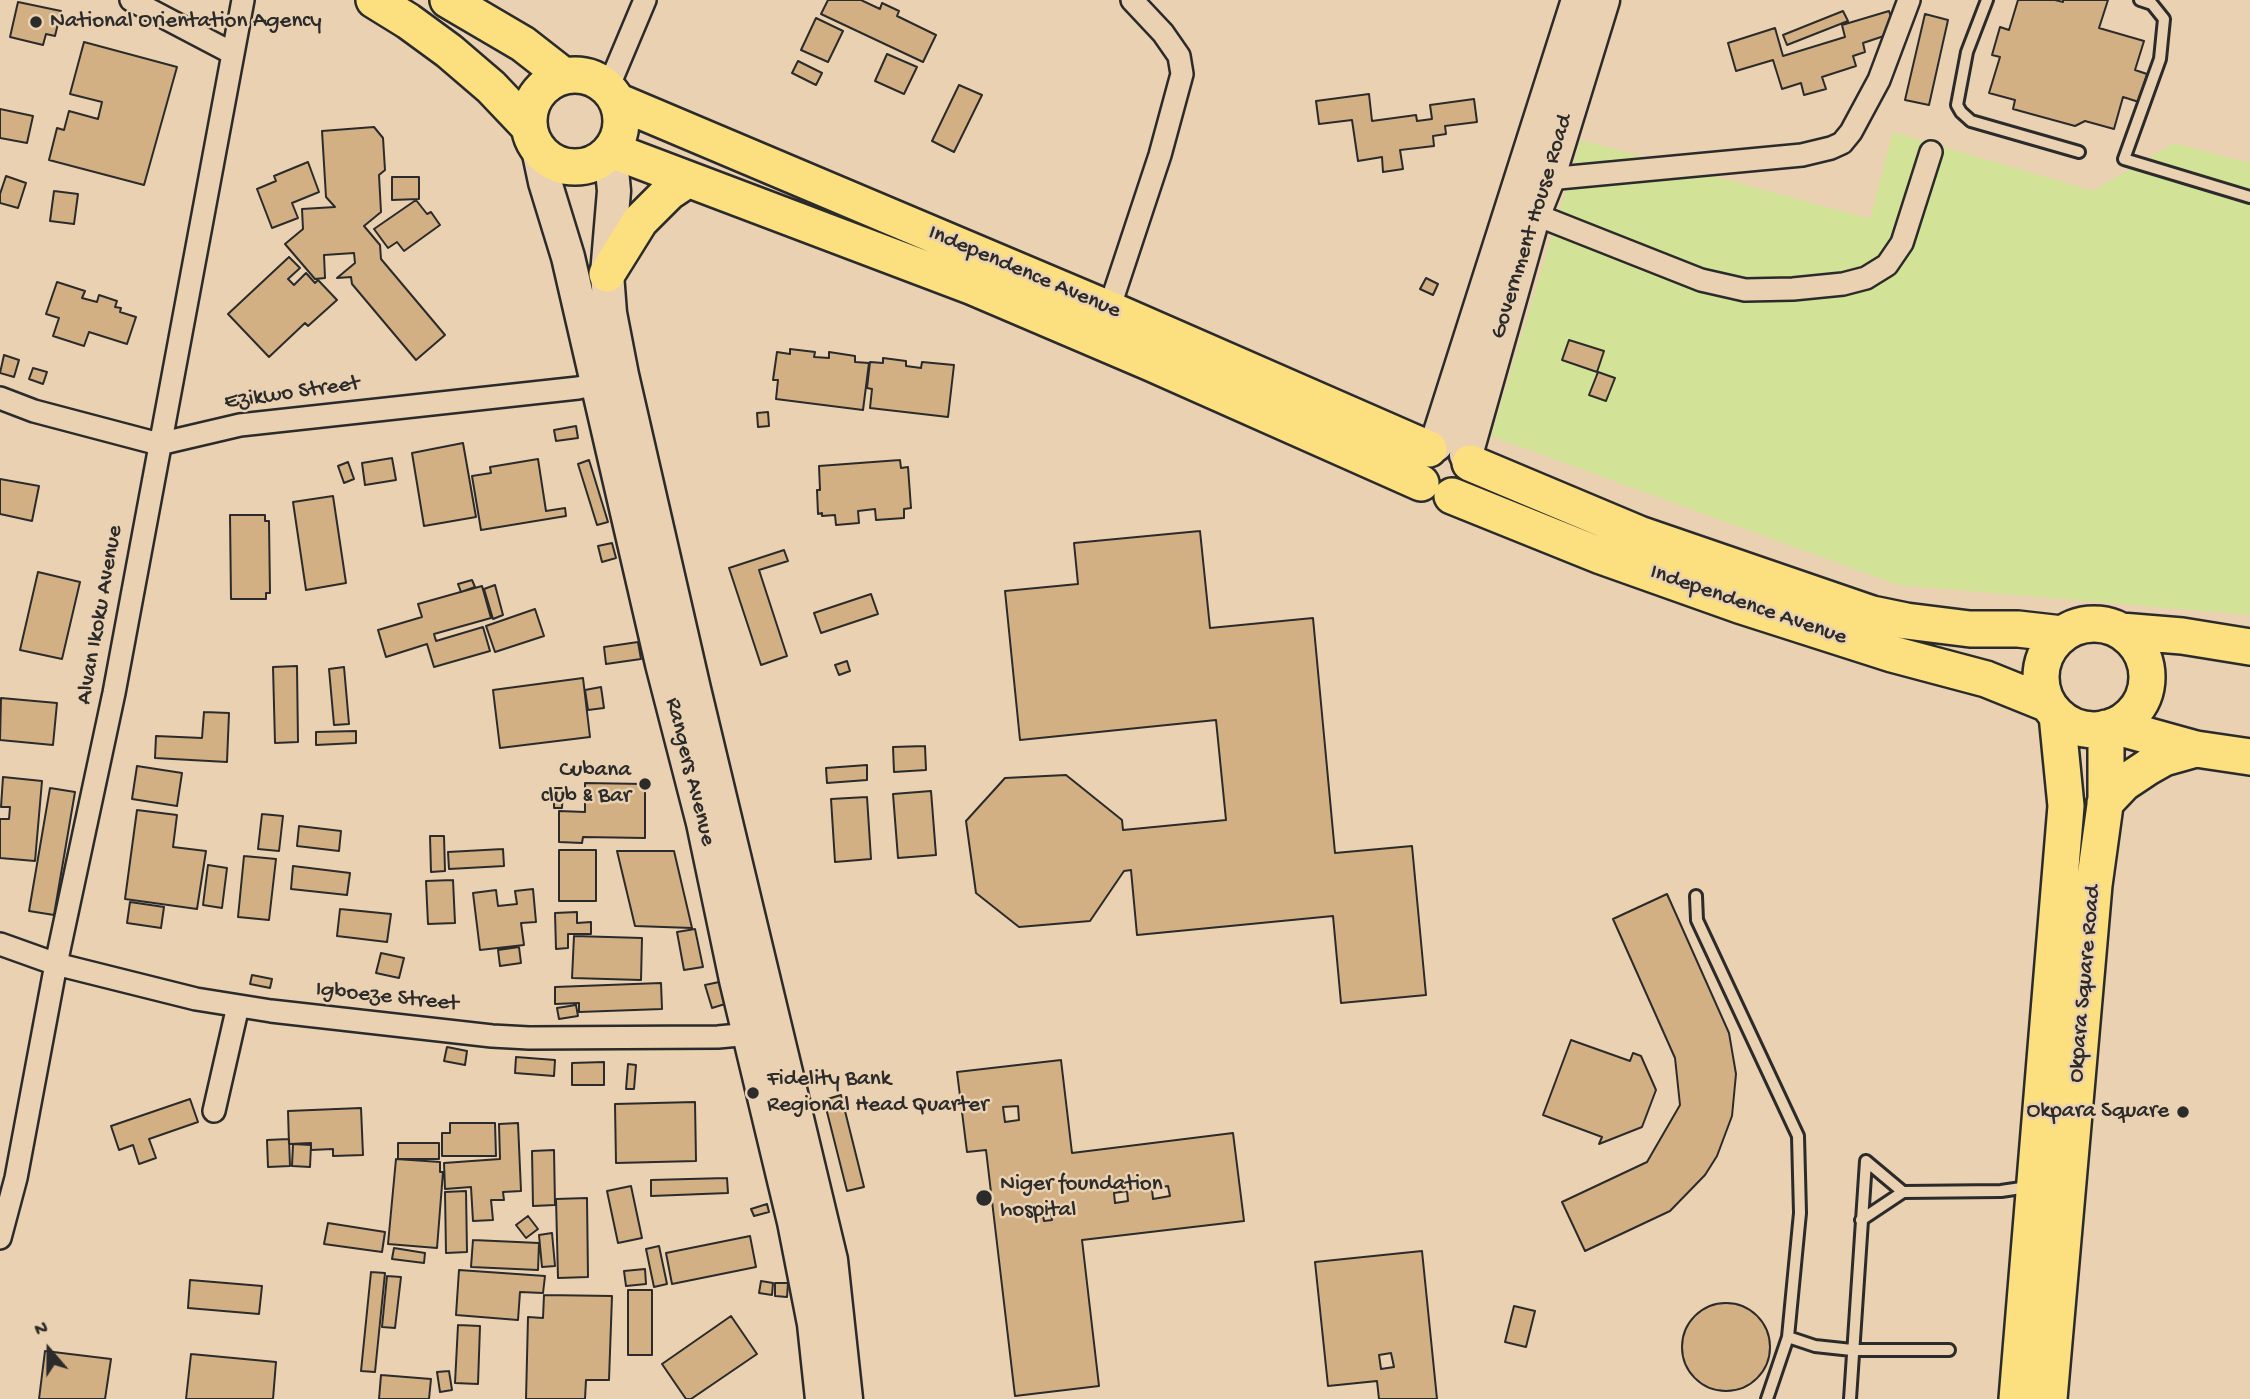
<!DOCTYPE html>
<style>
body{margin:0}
#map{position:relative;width:2250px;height:1399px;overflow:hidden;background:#e9d1b1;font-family:"Gochi Hand",sans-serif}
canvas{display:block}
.north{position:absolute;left:14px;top:1315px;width:70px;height:70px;-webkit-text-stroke:5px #e9d1b1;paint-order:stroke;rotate:340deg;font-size:19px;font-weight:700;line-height:28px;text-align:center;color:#2b2b2b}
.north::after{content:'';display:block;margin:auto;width:24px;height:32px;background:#2b2b2b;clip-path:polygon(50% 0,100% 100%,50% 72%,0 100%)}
</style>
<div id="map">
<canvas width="2250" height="1399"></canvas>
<div class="north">N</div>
</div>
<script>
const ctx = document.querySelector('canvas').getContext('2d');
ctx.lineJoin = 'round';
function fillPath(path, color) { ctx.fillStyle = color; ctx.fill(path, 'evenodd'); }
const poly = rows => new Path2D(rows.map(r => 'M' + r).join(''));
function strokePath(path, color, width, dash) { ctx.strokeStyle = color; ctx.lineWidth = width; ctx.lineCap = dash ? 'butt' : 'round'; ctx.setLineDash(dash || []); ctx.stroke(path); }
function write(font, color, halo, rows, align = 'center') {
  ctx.font = font + ' "Gochi Hand",sans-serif'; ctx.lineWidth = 5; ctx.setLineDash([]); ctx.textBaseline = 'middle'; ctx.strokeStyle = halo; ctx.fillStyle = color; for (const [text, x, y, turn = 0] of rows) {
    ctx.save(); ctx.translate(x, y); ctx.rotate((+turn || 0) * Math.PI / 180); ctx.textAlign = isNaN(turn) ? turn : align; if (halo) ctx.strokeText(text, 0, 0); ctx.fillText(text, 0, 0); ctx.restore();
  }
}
fillPath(poly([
 [1893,132,2093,191,2174,143,2250,163,2250,615,1898,585,1491,436,1581,140,1870,219]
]), '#d2e296');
const building = poly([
 [828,0,861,0,880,9,882,3,899,11,897,16,936,35,923,62,821,14,828,0],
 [2018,0,2055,0,2063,2,2063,0,2108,0,2099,28,2144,41,2135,70,2147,74,2139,102,2123,97,2114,129,2085,121,2075,126,2013,109,2015,100,1989,93,2000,57,1992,55,2000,27,2009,30,2018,0],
 [18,2,61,11,55,36,46,34,43,45,10,37,18,2],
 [1843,11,1848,21,1787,45,1783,35,1843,11],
 [1889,11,1896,32,1863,43,1865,52,1853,56,1856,66,1822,77,1826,89,1804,95,1801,83,1782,89,1773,60,1736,71,1728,43,1775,28,1783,56,1845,37,1842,25,1889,11],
 [1925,14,1948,20,1929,105,1905,100,1925,14],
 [816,18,843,31,828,62,801,50,816,18],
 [84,42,177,67,144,185,49,160,57,128,64,130,69,111,98,119,102,102,70,94,84,42],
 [887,54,917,67,904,94,875,81,887,54],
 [798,61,822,73,816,85,792,73,798,61],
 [959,85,982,95,954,152,932,141,959,85],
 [1369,94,1372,121,1416,115,1417,121,1432,119,1430,105,1474,99,1477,122,1445,126,1446,134,1433,136,1434,146,1400,150,1403,169,1383,172,1382,157,1358,161,1352,120,1319,124,1316,101,1369,94],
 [0,109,33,116,27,143,0,138,0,109],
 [374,127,383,138,385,170,379,175,381,212,364,226,380,245,381,259,445,335,416,360,352,284,351,277,337,278,355,263,354,253,324,255,325,278,315,279,285,244,303,229,302,209,335,207,326,197,322,131,374,127],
 [308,162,319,192,292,203,298,218,272,228,257,189,276,181,274,176,308,162],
 [6,176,26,183,18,208,0,203,0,194,6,176],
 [392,177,419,177,419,199,392,200,392,177],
 [54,191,78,194,74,224,50,221,54,191],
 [416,200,427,214,431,212,440,225,404,251,397,242,388,248,374,229,416,200],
 [289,257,300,268,288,279,294,285,306,273,315,283,318,280,337,300,308,326,305,323,269,357,228,314,289,257],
 [1426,278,1438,284,1433,295,1420,289,1426,278],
 [57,282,85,291,82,298,97,302,99,295,117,301,115,307,121,308,120,312,136,317,127,344,89,332,84,346,53,336,59,318,46,314,57,282],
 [1569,340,1604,351,1597,372,1562,360,1569,340],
 [790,349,815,352,814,357,829,358,829,352,855,356,855,362,869,363,863,410,776,399,778,380,773,380,777,352,790,354,790,349],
 [4,355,19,360,14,377,0,373,4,355],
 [883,358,906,361,906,366,921,368,922,362,954,365,948,417,870,408,872,389,867,388,870,362,883,363,883,358],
 [33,368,47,372,43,384,29,379,33,368],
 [1598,372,1615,378,1606,401,1589,395,1598,372],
 [768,412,769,426,758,427,757,413,768,412],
 [576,426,578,438,556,441,554,430,576,426],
 [463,443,476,517,424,526,412,453,463,443],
 [392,458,396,480,365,485,362,463,392,458],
 [538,459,546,511,565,508,566,516,481,530,472,476,491,473,490,467,538,459],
 [589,460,608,522,597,525,578,464,589,460],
 [900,460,901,468,908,467,911,508,904,509,904,518,876,520,875,509,858,511,859,523,836,525,835,515,822,516,822,513,818,514,817,490,820,490,819,466,900,460],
 [348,462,354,479,344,483,338,466,348,462],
 [0,479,39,486,32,521,0,514,0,479],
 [333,496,346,583,306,590,293,502,333,496],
 [230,515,265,515,265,521,269,521,270,593,266,593,266,599,231,599,230,515],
 [1200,531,1210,628,1313,618,1335,853,1412,846,1426,995,1341,1003,1333,916,1137,935,1131,870,1124,871,1090,921,1019,927,976,893,966,821,1005,778,1066,775,1122,820,1123,830,1226,820,1216,720,1020,740,1005,591,1078,584,1074,543,1200,531],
 [612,543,616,558,602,562,598,546,612,543],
 [784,550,788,561,759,570,787,656,761,665,729,568,784,550],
 [38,572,80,582,62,659,20,650,38,572],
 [472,580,475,587,461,592,458,584,472,580],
 [495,585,503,615,493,619,484,589,495,585],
 [482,586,491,618,434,634,436,641,483,627,490,651,434,667,427,644,386,657,378,630,422,617,418,604,482,586],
 [871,594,878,614,821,633,814,613,871,594],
 [535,609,544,636,495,652,486,626,535,609],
 [638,642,641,659,606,664,604,647,638,642],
 [847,661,850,671,839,675,835,665,847,661],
 [297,666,298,742,275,743,273,667,297,666],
 [344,667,349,724,334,725,329,669,344,667],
 [583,678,590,737,500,748,493,690,583,678],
 [601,687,604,708,588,710,585,690,601,687],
 [1,698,57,703,53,745,0,740,1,698],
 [204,712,229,713,227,762,155,758,156,736,202,738,204,712],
 [356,731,356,743,316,745,316,732,356,731],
 [925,746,926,770,894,772,893,747,925,746],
 [867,765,867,780,827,783,826,768,867,765],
 [137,766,182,773,177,806,132,799,137,766],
 [3,777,42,781,35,861,0,858,0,819,9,819,10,807,1,807,3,777],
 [585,783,645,784,645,838,583,837,582,843,559,842,559,811,585,812,585,783],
 [50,788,75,792,54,915,29,911,50,788],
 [554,788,563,788,562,808,554,808,554,788],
 [931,791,936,855,898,858,893,794,931,791],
 [867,797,871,859,835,862,831,799,867,797],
 [137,810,177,815,173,847,206,851,197,909,125,899,137,810],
 [262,814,283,816,279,851,258,849,262,814],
 [299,826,341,831,339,851,297,846,299,826],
 [430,836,444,836,445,871,431,872,430,836],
 [503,849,504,866,449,869,448,852,503,849],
 [559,850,596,850,596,901,559,901,559,850],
 [617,851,674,851,692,928,635,926,617,851],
 [244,856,276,859,269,920,238,917,244,856],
 [208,865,227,868,222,908,203,905,208,865],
 [293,866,350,873,347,895,291,889,293,866],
 [453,880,455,923,428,924,426,881,453,880],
 [533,889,536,922,521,923,524,945,480,950,473,893,496,890,498,906,517,904,515,891,533,889],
 [1667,894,1729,1033,1736,1074,1732,1116,1717,1156,1705,1175,1670,1211,1585,1251,1562,1202,1647,1162,1680,1105,1675,1058,1613,919,1667,894],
 [130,902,164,907,161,928,127,923,130,902],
 [340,909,391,914,387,942,337,936,340,909],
 [577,912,577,923,591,922,591,934,568,934,568,948,556,949,555,913,577,912],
 [695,929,703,967,684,970,677,932,695,929],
 [574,936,642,938,641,980,572,978,574,936],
 [519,947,521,963,500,966,498,950,519,947],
 [381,953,404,958,399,978,376,973,381,953],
 [252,975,272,979,270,988,250,984,252,975],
 [719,982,725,1004,712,1008,705,985,719,982],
 [661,983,662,1009,579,1012,579,1003,555,1004,555,987,661,983],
 [576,1005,578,1016,559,1019,557,1008,576,1005],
 [1571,1040,1630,1061,1633,1053,1641,1056,1656,1090,1642,1127,1599,1144,1602,1137,1543,1115,1571,1040],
 [447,1047,467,1051,465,1065,444,1061,447,1047],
 [516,1057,555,1060,554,1076,515,1073,516,1057],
 [1061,1060,1072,1153,1233,1133,1244,1221,1082,1240,1099,1386,1015,1396,986,1150,967,1152,957,1072,1061,1060],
 [1018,1106,1019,1120,1005,1122,1003,1107,1018,1106],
 [1168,1186,1170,1196,1153,1199,1152,1189,1168,1186],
 [1127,1191,1128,1201,1115,1203,1114,1193,1127,1191],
 [1049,1204,1052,1220,1044,1221,1041,1205,1049,1204],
 [604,1062,604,1085,572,1085,572,1063,604,1062],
 [628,1064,636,1065,634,1089,626,1089,628,1064],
 [841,1095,864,1187,847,1191,824,1100,841,1095],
 [190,1099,198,1122,149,1139,156,1158,139,1164,133,1145,119,1150,111,1126,190,1099],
 [695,1102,696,1161,616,1163,615,1104,695,1102],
 [361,1108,363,1155,333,1156,333,1149,311,1150,311,1143,289,1144,288,1111,361,1108],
 [450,1123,495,1123,496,1156,442,1156,442,1133,450,1133,450,1123],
 [518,1123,521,1191,503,1192,504,1200,491,1200,493,1220,473,1221,471,1187,445,1189,444,1163,500,1159,499,1124,518,1123],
 [289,1139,290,1166,268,1167,267,1140,289,1139],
 [398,1143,439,1143,439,1159,398,1159,398,1143],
 [293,1144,311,1145,310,1167,292,1166,293,1144],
 [554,1150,555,1205,533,1206,532,1151,554,1150],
 [396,1159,440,1162,440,1172,443,1172,437,1248,388,1244,396,1159],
 [727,1178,728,1193,651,1196,651,1180,727,1178],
 [631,1186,642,1238,618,1243,607,1191,631,1186],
 [466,1191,467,1252,446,1253,445,1192,466,1191],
 [587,1198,588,1277,558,1278,556,1199,587,1198],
 [767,1204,769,1212,754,1216,751,1209,767,1204],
 [528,1216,538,1229,526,1238,516,1225,528,1216],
 [328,1223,385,1232,382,1252,324,1244,328,1223],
 [552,1233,555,1266,542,1267,539,1235,552,1233],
 [750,1236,756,1267,672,1284,666,1253,750,1236],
 [473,1240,539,1243,538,1270,471,1267,473,1240],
 [659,1246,667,1284,654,1287,646,1249,659,1246],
 [394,1248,425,1253,424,1263,392,1259,394,1248],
 [1422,1251,1437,1399,1379,1399,1377,1381,1328,1386,1315,1262,1422,1251],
 [1391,1353,1394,1367,1381,1369,1379,1355,1391,1353],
 [645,1269,646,1284,626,1286,624,1271,645,1269],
 [459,1270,545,1276,543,1293,520,1292,518,1320,456,1315,459,1270],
 [371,1272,385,1273,375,1372,361,1371,371,1272],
 [387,1276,401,1277,395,1328,382,1327,387,1276],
 [190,1280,262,1286,259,1314,188,1308,190,1280],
 [761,1281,773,1283,772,1295,759,1293,761,1281],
 [775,1283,788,1283,787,1297,775,1296,775,1283],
 [628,1290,652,1290,652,1355,628,1355,628,1290],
 [544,1295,612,1296,609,1380,586,1380,585,1399,526,1399,528,1317,543,1318,544,1295],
 '1682 1347a44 44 0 1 1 88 0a44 44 0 1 1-88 0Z',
 [1514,1306,1535,1311,1526,1347,1505,1342,1514,1306],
 [731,1316,757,1354,691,1399,686,1399,662,1364,731,1316],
 [458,1325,480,1326,478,1384,455,1383,458,1325],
 [45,1351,111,1359,105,1399,39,1399,45,1351],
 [191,1354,276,1362,273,1399,186,1399,191,1354],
 [449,1371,452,1390,440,1392,437,1372,449,1371],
 [381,1375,431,1379,429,1399,379,1399,381,1375]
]);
fillPath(building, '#d2b084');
strokePath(building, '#2b2b2b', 2);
const lane = poly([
 [1987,0,1967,52,1957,105,1961,112,1971,121,2079,152],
 [2140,0,2152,4,2164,19,2160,59,2124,159,2250,197],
 [1696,896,1697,920,1798,1136,1800,1213,1788,1337,1767,1399],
 [1866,1161,1903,1192],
 [1861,1220,1903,1192,2001,1191,2028,1187],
 [1788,1337,1815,1346,1852,1350,1949,1350],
 [1850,1399,1866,1161]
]);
const street = poly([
 [131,0,232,53],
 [608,88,645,0],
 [1548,179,1802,155,1831,148,1842,143,1851,132,1879,80,1909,0],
 [1534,214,1701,280,1745,290,1793,289,1843,284,1866,278,1887,265,1902,243,1931,152],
 [1109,309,1160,155,1182,74,1179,56,1163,33,1132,0],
 [0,398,34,411,159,444,240,425,578,388,597,384],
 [0,944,56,964,196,999,271,1011,492,1036,529,1038,718,1037,761,1033],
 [214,1111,238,1006],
 [0,1238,16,1178,56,964,114,693,243,0]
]);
const secondary = poly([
 [538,149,545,182,568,257,662,664,703,823,736,980,794,1222,814,1324,822,1399],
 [606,155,612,170,614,191,607,274,610,313,622,375,694,689,831,1260,846,1399],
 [1436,445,1578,0],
 [1466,455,1534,214,1548,179,1603,0]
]);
const primary = poly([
 [374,0,408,21,449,51,491,87,529,127],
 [448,0,523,44,564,76],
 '529 121a46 46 0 1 1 92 0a46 46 0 1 1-92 0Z',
 [617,101,1109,309,1429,449],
 [611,150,973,287,1151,363,1421,483],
 [607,274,640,221,669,192,687,180],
 [1470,463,1639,534,1872,614,1906,621,1970,629,2018,629,2062,634],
 [1452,496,1601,556,1739,605,1892,654,1986,679,2048,704],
 '2041 677a53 53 0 1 1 106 0a53 53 0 1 1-106 0Z',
 [2121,631,2182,636,2250,647],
 [2113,726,2196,749,2250,757],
 [2105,803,2124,783,2148,767,2164,758,2196,749],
 [2017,1399,2066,806,2057,715],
 [2049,1399,2094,885,2106,798,2106,728]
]);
strokePath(lane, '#2b2b2b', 16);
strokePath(street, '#2b2b2b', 26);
strokePath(secondary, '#2b2b2b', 37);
strokePath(primary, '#2b2b2b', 40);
strokePath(lane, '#e9d1b1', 10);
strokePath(street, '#e9d1b1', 21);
strokePath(secondary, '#e9d1b1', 32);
strokePath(primary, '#fce080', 35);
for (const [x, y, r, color] of [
 [36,22,7,"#2b2b2b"],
 [645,784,7,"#2b2b2b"],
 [753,1093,7,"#2b2b2b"],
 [2183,1112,7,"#2b2b2b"],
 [984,1198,9,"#2b2b2b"]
]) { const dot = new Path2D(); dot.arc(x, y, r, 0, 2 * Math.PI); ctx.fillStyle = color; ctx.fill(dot); strokePath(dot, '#e9d1b1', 2.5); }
write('23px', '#2b2b2b', '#e9d1b1', [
 ["National Orientation Agency",50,22],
 ["Cubana",631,771,"right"],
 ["club & Bar",631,797,"right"],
 ["Fidelity Bank",767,1080],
 ["Regional Head Quarter",767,1106],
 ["Okpara Square",2169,1112,"right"],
 ["Niger foundation",1000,1185],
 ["hospital",1000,1211]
], 'left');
write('23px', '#2b2b2b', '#e9d1b1', [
 ["Government House Road",1533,227,-73],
 ["Independence Avenue",1024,273,23],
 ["Ezikwo Street",292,394,-8],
 ["Independence Avenue",1748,606,19],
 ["Alvan Ikoku Avenue",101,615,-80],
 ["Rangers Avenue",689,772,76],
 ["Okpara Square Road",2086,984,-85],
 ["Igboeze Street",387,998,6]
]);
</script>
